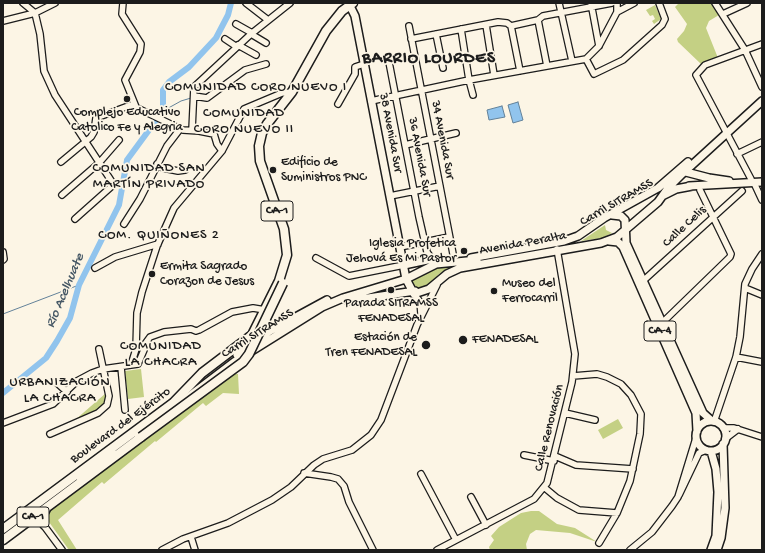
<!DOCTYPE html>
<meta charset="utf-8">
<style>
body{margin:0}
#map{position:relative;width:765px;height:553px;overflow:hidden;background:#fcf5e5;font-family:"Gochi Hand",sans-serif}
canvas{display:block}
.frame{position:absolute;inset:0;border:4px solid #1c1c1c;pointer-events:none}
</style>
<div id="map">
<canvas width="765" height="553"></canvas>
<div class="frame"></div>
</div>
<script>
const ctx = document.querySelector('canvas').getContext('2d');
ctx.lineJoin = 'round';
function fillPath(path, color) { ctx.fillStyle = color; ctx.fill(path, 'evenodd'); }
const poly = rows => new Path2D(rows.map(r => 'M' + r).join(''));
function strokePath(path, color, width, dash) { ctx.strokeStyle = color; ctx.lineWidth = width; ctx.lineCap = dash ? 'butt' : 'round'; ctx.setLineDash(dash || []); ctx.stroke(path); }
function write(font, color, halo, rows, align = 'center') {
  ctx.font = font + ' "Gochi Hand",sans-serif'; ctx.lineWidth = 3.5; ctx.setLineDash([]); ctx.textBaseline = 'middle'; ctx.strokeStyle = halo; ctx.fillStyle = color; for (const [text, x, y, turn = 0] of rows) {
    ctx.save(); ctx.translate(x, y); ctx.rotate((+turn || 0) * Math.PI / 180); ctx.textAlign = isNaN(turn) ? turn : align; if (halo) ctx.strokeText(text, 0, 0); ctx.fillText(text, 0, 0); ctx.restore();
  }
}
fillPath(poly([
 [679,3,712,3,719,15,709,21,706,28,718,58,701,64,678,42,677,39,684,31,687,24,675,7],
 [655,5,661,19,654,24,652,21,655,19,653,15,650,16,646,10],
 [605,225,606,230,612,233,602,238,581,241],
 [436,265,453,265,439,274,429,285,416,290,409,280],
 [141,369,144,397,128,399,125,371],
 [231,374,238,374,239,394,223,393,206,406,203,403,156,442,155,441,104,484,102,482,58,520,77,550,69,550,49,522,48,515,51,510],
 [106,393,108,398,104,409,75,420],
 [618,419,623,428,603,439,598,430],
 [531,511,539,511,557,524,575,528,597,542,570,533,536,530,530,534,526,544,527,550,490,550,489,547,494,540,491,536,499,527,521,513]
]), '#c4d084');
const water = poly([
 [518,102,523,120,513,123,508,105,518,102],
 [502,106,505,117,489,120,487,110,502,106]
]);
fillPath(water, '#91c4ed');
strokePath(water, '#628199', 1);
strokePath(poly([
 [163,111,181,101,191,98],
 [3,314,79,285]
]), '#628199', 1);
strokePath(poly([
 [3,393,46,358,57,341,70,318,79,285,119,205,127,160,163,111,163,90,169,82,189,67,216,38,228,15,231,3]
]), '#91c4ed', 6);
const minor = poly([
 [23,3,35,13],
 [123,3,122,14,141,44,140,52,125,80,136,107],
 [246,3,268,20],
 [559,3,572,61],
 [591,3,599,46],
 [715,3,745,50,762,87],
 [617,12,634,3],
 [35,13,40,34,44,71,55,95,112,182,112,186,75,219],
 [723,14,747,3],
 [538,20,547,66],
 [3,21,35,13,55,3],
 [236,24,252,33],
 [486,25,494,75],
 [409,26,454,259],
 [511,26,520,71],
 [461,29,469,80,473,95],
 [251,34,266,43],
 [436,34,443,68],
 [225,39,237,47],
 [411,39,498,22,507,23,511,26,538,20,543,16,612,3],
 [238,45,256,55],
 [388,57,419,217,427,252,432,259],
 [586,59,594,74,623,60,662,25,665,19,659,3],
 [194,96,207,98,245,70,266,64],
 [371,101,469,80,586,59,599,46,617,12,617,3],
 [338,104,355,74,355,67,364,64],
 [192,130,194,87,251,34,290,3],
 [405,145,456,133],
 [737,154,762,142],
 [61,162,91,137,94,132,96,118,131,105,183,130,199,131,214,134,217,144,222,151],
 [157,164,163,168,178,171,185,170],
 [751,179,696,75,705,65,762,44],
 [755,185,762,200],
 [62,195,99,163,119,140],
 [390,196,440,186],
 [124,224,140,199,167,146,180,129],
 [400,247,449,237],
 [3,252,4,259,3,260],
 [316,258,349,276,404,265],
 [95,268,115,257,158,244],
 [644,280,742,191],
 [745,288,762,295],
 [414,294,420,302,421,314],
 [662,323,730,257,731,254,700,190],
 [736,357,762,362],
 [131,365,136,349,137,313,142,292,157,246,174,208,222,151,244,109,282,93,292,92],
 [121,367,125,410],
 [573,376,597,374,607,377,621,384,631,395,641,414,640,434,630,481,617,513,599,543],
 [56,382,67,392],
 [565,413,595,420],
 [714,422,736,357,740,337,745,284,752,269,762,254],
 [3,423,53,404,77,381,92,373,103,369,138,364,144,350,142,348,150,337,164,332,191,329,196,331,199,330,232,312,253,308,265,310],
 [723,428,734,428,762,437],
 [50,434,98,413,107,405,109,396,99,349],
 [725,439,738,429],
 [524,455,554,461],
 [555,456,576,465,633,469],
 [304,473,331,477,338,479,344,486,349,502,373,550],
 [421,474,456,540],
 [545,488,557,498,579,510,617,513],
 [679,495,699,453,706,450],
 [471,497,486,525],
 [42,523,62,550],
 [191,537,195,550],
 [162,550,183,539,228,523,272,500,291,487,314,465,323,459,352,450,371,435,381,420,417,325,437,285],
 [437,550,534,499,547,483,572,382,575,354,557,249],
 [630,550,652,532,672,506,678,497,696,438]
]);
const major = poly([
 [350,6,355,16,406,279,414,294,429,289,447,274,460,268,601,243,617,237,658,202,668,188,681,175,762,101],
 [682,171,709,178,729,181],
 [689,186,762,182],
 [664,195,676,189,692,186],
 [612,215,621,216,625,220,626,243,703,413,712,421],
 [609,241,618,242,623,247,696,413,697,431],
 [471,258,564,241,578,236,604,218,658,188,688,162],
 [404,265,432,259,445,260],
 [348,301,415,291],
 [237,355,270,331,327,300],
 '696 436a15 15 0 1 1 30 0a15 15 0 1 1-30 0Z',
 [138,435,234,362,322,307,343,298,406,279,436,264,477,260],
 [711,451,716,469,718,492,716,536,711,550],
 [80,478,113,453],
 [44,525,42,517,46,510],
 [717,550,721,538,725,508,723,444]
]);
const highway = poly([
 [3,529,173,403,202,373,252,335,279,281,287,255,284,229,260,161,259,146,262,133,267,124,292,92,326,31,342,11,353,3],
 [3,540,141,437]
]);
strokePath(minor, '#1c1c1c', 8);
strokePath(major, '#1c1c1c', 10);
strokePath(highway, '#1c1c1c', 11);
strokePath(minor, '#fcf5e5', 5.5);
strokePath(major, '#fcf5e5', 7);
strokePath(highway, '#fcf5e5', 8);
const highwayBridge = poly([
 [141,437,243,362,249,354,283,283]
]);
strokePath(highwayBridge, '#1c1c1c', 11, []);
strokePath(highwayBridge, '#fcf5e5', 8);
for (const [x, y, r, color] of [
 [127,99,4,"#1c1c1c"],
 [273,170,4,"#1c1c1c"],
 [464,251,4,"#1c1c1c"],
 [152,274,4,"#1c1c1c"],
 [391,290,4,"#1c1c1c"],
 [494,291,4,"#1c1c1c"],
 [463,340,5,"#1c1c1c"],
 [426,345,5,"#1c1c1c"]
]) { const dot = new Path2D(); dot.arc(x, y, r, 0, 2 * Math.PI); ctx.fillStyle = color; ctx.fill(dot); strokePath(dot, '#fcf5e5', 1.5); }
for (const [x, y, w] of [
 [277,211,32],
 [660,331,32],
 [33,517,32]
]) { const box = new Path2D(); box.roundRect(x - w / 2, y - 10, w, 20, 3); ctx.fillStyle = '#fcf5e5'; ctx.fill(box); strokePath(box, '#1c1c1c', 1); }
write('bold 12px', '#1c1c1c', null, [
 ["CA-1",277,211],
 ["CA-4",660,331],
 ["CA-1",33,517]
]);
write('13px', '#1c1c1c', '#fcf5e5', [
 ["Complejo Educativo",127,113,"center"],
 ["Catolico Fe y Alegria",127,128,"center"],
 ["Edificio de",281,163],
 ["Suministros PNC",281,178],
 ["Iglesia Profetica",456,244,"right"],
 ["Jehová Es Mi Pastor",456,259,"right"],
 ["Ermita Sagrado",160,267],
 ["Corazon de Jesus",160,282],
 ["Museo del",502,284],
 ["Ferrocarril",502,299],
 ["Parada SITRAMSS",391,304,"center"],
 ["FENADESAL",391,319,"center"],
 ["Estación de",417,338,"right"],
 ["Tren FENADESAL",417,353,"right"],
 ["FENADESAL",472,340]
], 'left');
write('13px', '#1c1c1c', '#fcf5e5', [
 ["38 Avenida Sur",390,133,79],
 ["34 Avenida Sur",442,140,79],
 ["36 Avenida Sur",419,157,79],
 ["Carril SITRAMSS",617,203,-30],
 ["Calle Celis",685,227,-43],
 ["Avenida Peralta",523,244,-10],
 ["Carril SITRAMSS",258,334,-32],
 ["Boulevard del Ejército",121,426,-36],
 ["Calle Renovación",550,428,-76]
]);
ctx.letterSpacing = '1px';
write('14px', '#1c1c1c', '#fcf5e5', [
 ["COMUNIDAD CORO NUEVO I",256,88],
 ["COMUNIDAD",244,114],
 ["CORO NUEVO II",244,130],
 ["COMUNIDAD SAN",149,169],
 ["MARTÍN PRIVADO",149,185],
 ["COM. QUIÑONES 2",159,236],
 ["COMUNIDAD",161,347],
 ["LA CHACRA",161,363],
 ["URBANIZACIÓN",60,383],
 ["LA CHACRA",60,399]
]);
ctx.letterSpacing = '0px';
write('italic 14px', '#455765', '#fcf5e5', [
 ["Río Acelhuate",66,291,-67]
]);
ctx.letterSpacing = '1px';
write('bold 17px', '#1c1c1c', '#fcf5e5', [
 ["BARRIO LOURDES",429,59]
]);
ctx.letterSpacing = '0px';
</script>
